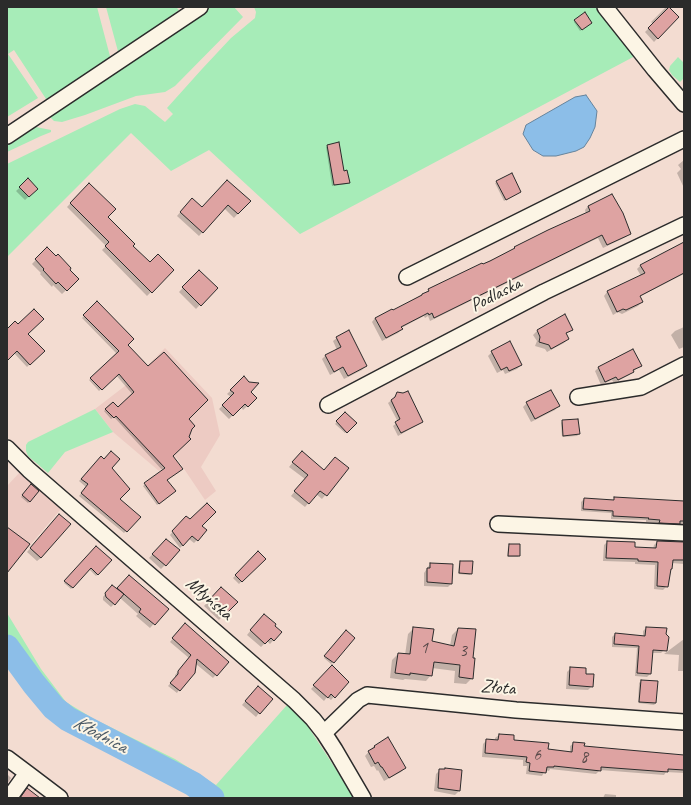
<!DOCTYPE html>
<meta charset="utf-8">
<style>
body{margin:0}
#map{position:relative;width:691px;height:805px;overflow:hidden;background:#f3dcd1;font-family:Caveat,sans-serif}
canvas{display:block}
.frame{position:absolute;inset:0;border:8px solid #2b2b2b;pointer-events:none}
</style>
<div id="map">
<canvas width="691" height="805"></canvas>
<div class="frame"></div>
</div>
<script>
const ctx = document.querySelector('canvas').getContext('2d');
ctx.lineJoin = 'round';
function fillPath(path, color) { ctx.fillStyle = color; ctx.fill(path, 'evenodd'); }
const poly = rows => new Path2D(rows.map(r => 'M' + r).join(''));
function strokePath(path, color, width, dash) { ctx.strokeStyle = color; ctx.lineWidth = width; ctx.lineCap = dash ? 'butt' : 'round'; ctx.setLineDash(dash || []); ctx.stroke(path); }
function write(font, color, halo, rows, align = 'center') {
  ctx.font = font + ' Caveat,sans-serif'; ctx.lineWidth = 4; ctx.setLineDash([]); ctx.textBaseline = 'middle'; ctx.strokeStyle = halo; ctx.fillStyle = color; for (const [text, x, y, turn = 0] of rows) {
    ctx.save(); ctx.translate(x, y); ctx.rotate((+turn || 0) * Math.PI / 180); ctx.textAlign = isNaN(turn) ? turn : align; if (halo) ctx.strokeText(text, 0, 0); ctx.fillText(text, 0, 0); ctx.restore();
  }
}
fillPath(poly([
 [165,348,212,398,220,435,201,467,216,491,205,500,176,457,159,471,113,432,95,409,134,379],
 [20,472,61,509,7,572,7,486]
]), '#edcbc3');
fillPath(poly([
 [7,7,97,7,111,60,48,102,14,50,8,54,38,98,7,117],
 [106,7,176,7,179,10,119,55],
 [211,7,234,7,243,17,175,86,165,92,136,96,85,115,62,122,54,121,49,116,81,96],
 [254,7,598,7,637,55,300,234,209,150,171,171,131,133,7,257,7,164,120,109,135,104,145,106,165,122,173,114,167,108,202,69,231,38,255,18,256,12],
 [678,57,684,63,684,78,680,82,672,75,669,70,670,66],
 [31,126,51,130,51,132,41,136,7,152,7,139],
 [95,409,113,432,65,452,48,473,28,456,26,451,26,445,28,442],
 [7,613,41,669,66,702,94,719,175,759,216,785,287,705,305,722,354,797,352,798,220,798,211,790,174,768,77,718,51,698,7,640]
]), '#a7ecb8');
const water = poly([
 [586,95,597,111,595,127,590,138,584,147,576,151,556,156,543,156,533,150,523,134,526,125,575,97,586,95]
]);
fillPath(water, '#8cbee8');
strokePath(water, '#65839c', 1);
fillPath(poly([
 [666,7,668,7,678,17,654,42,645,32,653,24,651,22],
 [575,20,589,24,580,31,574,22],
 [328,146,349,183,347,184,332,186,326,147],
 [684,160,684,188,677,173,681,169,678,165],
 [28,180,37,189,25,200,16,191],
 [497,182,520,192,504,201,495,183],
 [89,184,106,217,132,246,150,263,173,270,147,296,102,250,106,246,67,207],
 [249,201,234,218,224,208,199,236,177,216,188,203,202,208],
 [588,206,630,233,626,237,603,248,598,238,430,321,428,316,425,318,424,316,401,328,402,329,398,333,382,341,372,322,375,318,393,312,429,290,586,214,585,210],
 [684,243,684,274,639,297,642,302,638,306,622,314,618,312,613,315,604,296,607,292,641,276,637,269,641,265],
 [47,248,78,279,62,294,53,285,52,287,40,274,41,273,32,264],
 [199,271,216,288,196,309,179,292],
 [97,303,126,345,188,419,172,456,166,481,173,493,157,505,143,486,163,471,114,417,111,419,104,411,113,403,117,408,133,395,116,375,99,391,89,380,117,354,82,318],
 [564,315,571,329,565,334,568,339,564,343,547,352,545,349,535,346,537,341,533,335,537,331],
 [684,327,684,347,679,349,671,335,675,331],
 [7,331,26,335,43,351,27,367,14,353,7,360],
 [337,338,366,366,362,370,344,379,339,370,330,375,322,359,326,355,337,350,333,341],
 [492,352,521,365,517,369,505,374,503,370,497,373,488,356],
 [640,366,629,375,614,383,612,380,601,385,595,371,598,368],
 [244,378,250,392,256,398,243,410,241,407,229,419,219,409,231,397,227,394],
 [397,393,422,422,419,424,398,436,393,426,398,422,388,403,393,399],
 [527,403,558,406,555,410,531,422,523,407],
 [345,413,355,423,345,433,335,424],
 [562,421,579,434,577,436,562,437,561,423],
 [298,456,324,471,348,469,322,499,316,494,305,507,291,496,305,479,289,467],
 [101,458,110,468,118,499,139,517,124,533,79,496,86,487,79,481],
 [31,486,38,492,28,503,21,497],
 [615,498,684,502,684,528,657,525,657,523,646,522,646,520,611,519,611,513,581,511,581,502,584,499,612,501],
 [56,519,41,558,37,561,27,552],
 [183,520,200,526,197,540,194,543,189,539,180,548,170,535],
 [607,542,634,543,634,548,653,549,654,545,657,542,684,544,684,564,672,563,667,586,663,590,654,589,655,565,635,564,635,562,603,561,604,545],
 [162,544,165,565,161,569,149,558],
 [509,545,519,556,518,557,507,557,508,547],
 [96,547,111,560,96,576,89,569,71,589,64,583],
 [258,552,264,559,239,584,233,578],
 [460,562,471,573,470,575,458,574,459,563],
 [430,564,452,583,448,587,424,586,424,573],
 [125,580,167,609,150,628,136,616,138,614,120,598,111,607,103,600,103,597,109,589,117,590],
 [221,588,236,602,219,620,204,606],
 [260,619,273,626,281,632,270,644,267,641,261,647,247,635],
 [182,628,227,662,213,678,196,664,177,693,168,686,175,678,175,675,189,658,170,642],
 [414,628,431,642,450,646,452,635,458,629,472,659,472,678,466,684,454,683,455,671,432,668,431,675,426,681,405,679,403,680,390,678,392,660,398,654,405,655,408,634],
 [646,628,664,650,661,653,651,653,650,674,647,677,635,676,637,648,612,647,612,637,615,634,643,636,643,631],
 [346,632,353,638,331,664,324,658],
 [684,639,684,675,683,671,678,671,679,655,664,654],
 [332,667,348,682,331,700,327,697,324,701,311,689],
 [571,668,592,686,588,690,566,689,567,672],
 [641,681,656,703,654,705,638,703,639,683],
 [254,691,259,713,256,717,242,705],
 [499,735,513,741,547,750,570,752,570,746,574,743,583,747,684,756,684,773,666,772,664,775,600,770,596,774,550,769,549,771,545,770,542,776,526,774,527,766,523,766,523,760,482,757,483,744,487,740,495,741,495,738],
 [374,746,405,768,401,772,384,781,378,770,377,771,374,766,371,767,365,756],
 [440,770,461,771,459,791,455,795,434,791,436,774],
 [7,774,11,778,7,784],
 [605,794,616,795,616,798,603,798]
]), '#0003');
strokePath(poly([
 [7,647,34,684,54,708,68,719,193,784,212,798]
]), '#8cbee8', 25);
const building = poly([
 [669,7,679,17,658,39,648,28,669,7],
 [585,12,592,23,582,30,574,20,585,12],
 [339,142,344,171,347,170,350,183,334,185,327,145,339,142],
 [512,173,521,192,506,200,496,181,512,173],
 [28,178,38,189,29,197,19,187,28,178],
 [227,180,251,201,238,214,228,205,203,233,180,212,192,198,202,207,227,180],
 [89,183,116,209,108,217,135,244,133,246,150,262,158,254,174,270,152,293,105,246,109,242,70,203,89,183],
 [612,194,623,213,631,234,607,245,602,235,434,318,432,313,429,315,428,313,401,327,403,329,386,338,375,318,392,309,393,310,422,295,422,294,429,291,428,289,482,263,483,264,490,261,515,248,514,247,548,230,590,211,588,206,612,194],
 [684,242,684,273,640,296,643,302,626,310,623,309,617,312,607,291,645,273,640,265,684,242],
 [47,247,56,256,58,254,71,268,70,270,79,279,67,291,58,282,56,284,43,270,44,269,35,259,47,247],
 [199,270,218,288,201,306,182,287,199,270],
 [97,301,134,339,128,345,148,366,164,352,208,400,189,419,195,426,192,429,189,437,191,439,173,456,183,469,167,480,176,491,159,504,144,483,165,468,116,416,114,418,105,409,113,402,118,407,134,392,119,374,102,390,90,378,119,351,83,315,97,301],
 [34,309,44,319,28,334,45,351,30,365,17,351,7,361,7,329,15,321,18,324,34,309],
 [565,314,573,330,566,333,569,339,551,349,549,345,539,342,540,337,537,330,565,314],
 [349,330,367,366,348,376,343,367,334,372,325,355,341,347,336,337,349,330],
 [510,341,522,365,509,371,507,367,501,370,491,351,510,341],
 [633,349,642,366,633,370,634,372,618,380,616,377,605,382,598,367,633,349],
 [244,376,249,382,259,383,251,392,257,398,248,407,245,404,233,416,222,405,234,393,230,390,244,376],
 [551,390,560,406,535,419,526,402,551,390],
 [408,391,423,422,401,433,395,422,400,419,391,400,395,397,397,392,403,393,408,391],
 [345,412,357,423,347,433,336,421,345,412],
 [578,419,580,434,563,436,562,420,578,419],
 [111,451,120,459,112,468,130,489,120,499,141,517,127,532,81,493,88,484,81,479,101,456,104,459,111,451],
 [302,451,324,470,335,457,349,468,327,496,320,491,309,504,294,491,308,475,292,462,302,451],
 [31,484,39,491,30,502,22,495,31,484],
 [614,497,684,501,684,521,680,521,680,524,659,523,660,520,648,519,649,518,613,516,613,511,583,509,584,498,614,500,614,497],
 [207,503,216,512,202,526,207,530,198,541,192,536,183,546,172,531,186,516,190,519,207,503],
 [59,514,71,524,41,558,30,548,59,514],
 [7,527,30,544,7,573,7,527],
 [166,539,180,550,166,566,152,554,166,539],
 [607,541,635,542,635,547,656,548,657,541,684,542,684,560,673,560,672,569,671,569,668,587,657,586,658,562,638,561,638,559,606,558,607,541],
 [509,544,520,544,520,556,508,556,509,544],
 [96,546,112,560,98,575,91,568,73,588,64,581,96,546],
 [258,551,266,559,242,582,235,575,258,551],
 [460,561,473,561,472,574,459,573,460,561],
 [430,563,453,564,452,584,427,582,427,568,430,568,430,563],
 [129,575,169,609,155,625,139,612,141,609,117,588,129,575],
 [112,585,124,594,115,605,106,597,105,593,112,585],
 [221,587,238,602,223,617,207,602,221,587],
 [264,614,276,624,275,626,282,632,274,641,271,638,265,644,250,630,264,614],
 [185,623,229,662,217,676,197,659,195,673,180,691,170,683,178,674,178,671,191,655,172,638,185,623],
 [413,627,434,629,432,641,454,646,458,628,476,629,473,658,475,658,473,679,459,677,460,665,434,662,432,676,410,673,410,675,395,673,398,653,410,654,413,627],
 [646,627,667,628,666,634,669,637,667,651,653,650,651,674,637,673,639,646,614,644,615,633,645,636,646,627],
 [346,630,355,638,334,663,324,656,346,630],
 [332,665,349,682,335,698,331,694,328,698,313,685,332,665],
 [570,667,586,668,586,674,594,674,593,687,569,685,570,667],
 [641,680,658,681,656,703,639,702,641,680],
 [258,686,273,699,260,714,245,701,258,686],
 [499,734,514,735,514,740,549,743,548,749,572,752,573,742,585,743,584,746,684,755,684,770,668,769,668,772,601,767,601,771,554,766,554,767,547,767,546,773,529,771,530,763,526,762,527,757,485,753,486,739,498,740,499,734],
 [388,737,406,768,389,778,382,767,381,767,378,762,375,764,368,751,375,747,374,746,388,737],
 [445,768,462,770,460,791,438,788,439,769,445,769,445,768],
 [27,788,40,798,20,798,27,788]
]);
fillPath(building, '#dea3a2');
strokePath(building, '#2b2b2b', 1);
const street = poly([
 [605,7,655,70,684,104],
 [7,136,200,7],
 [407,277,684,139],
 [578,397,641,387,684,365],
 [328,405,404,365,544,292,684,225],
 [7,448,29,470,294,700,313,719,324,733,335,750,363,798],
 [498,524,684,533],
 [324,733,358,700,367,695,516,710,684,722],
 [7,758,27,773,9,798],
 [27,773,60,798]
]);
strokePath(street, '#2b2b2b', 18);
strokePath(street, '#fcf5e5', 15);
write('17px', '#584949', null, [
 ["1",424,649],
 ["3",463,652],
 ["6",537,756],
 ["8",584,758]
]);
write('19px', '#2b2b2b', '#fcf5e5', [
 ["Podlaska",496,295,-27],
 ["Młyńska",209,599,41],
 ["Złota",498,688,5]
]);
write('italic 20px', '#485764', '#fcf5e5', [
 ["Kłodnica",100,735,28]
]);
</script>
